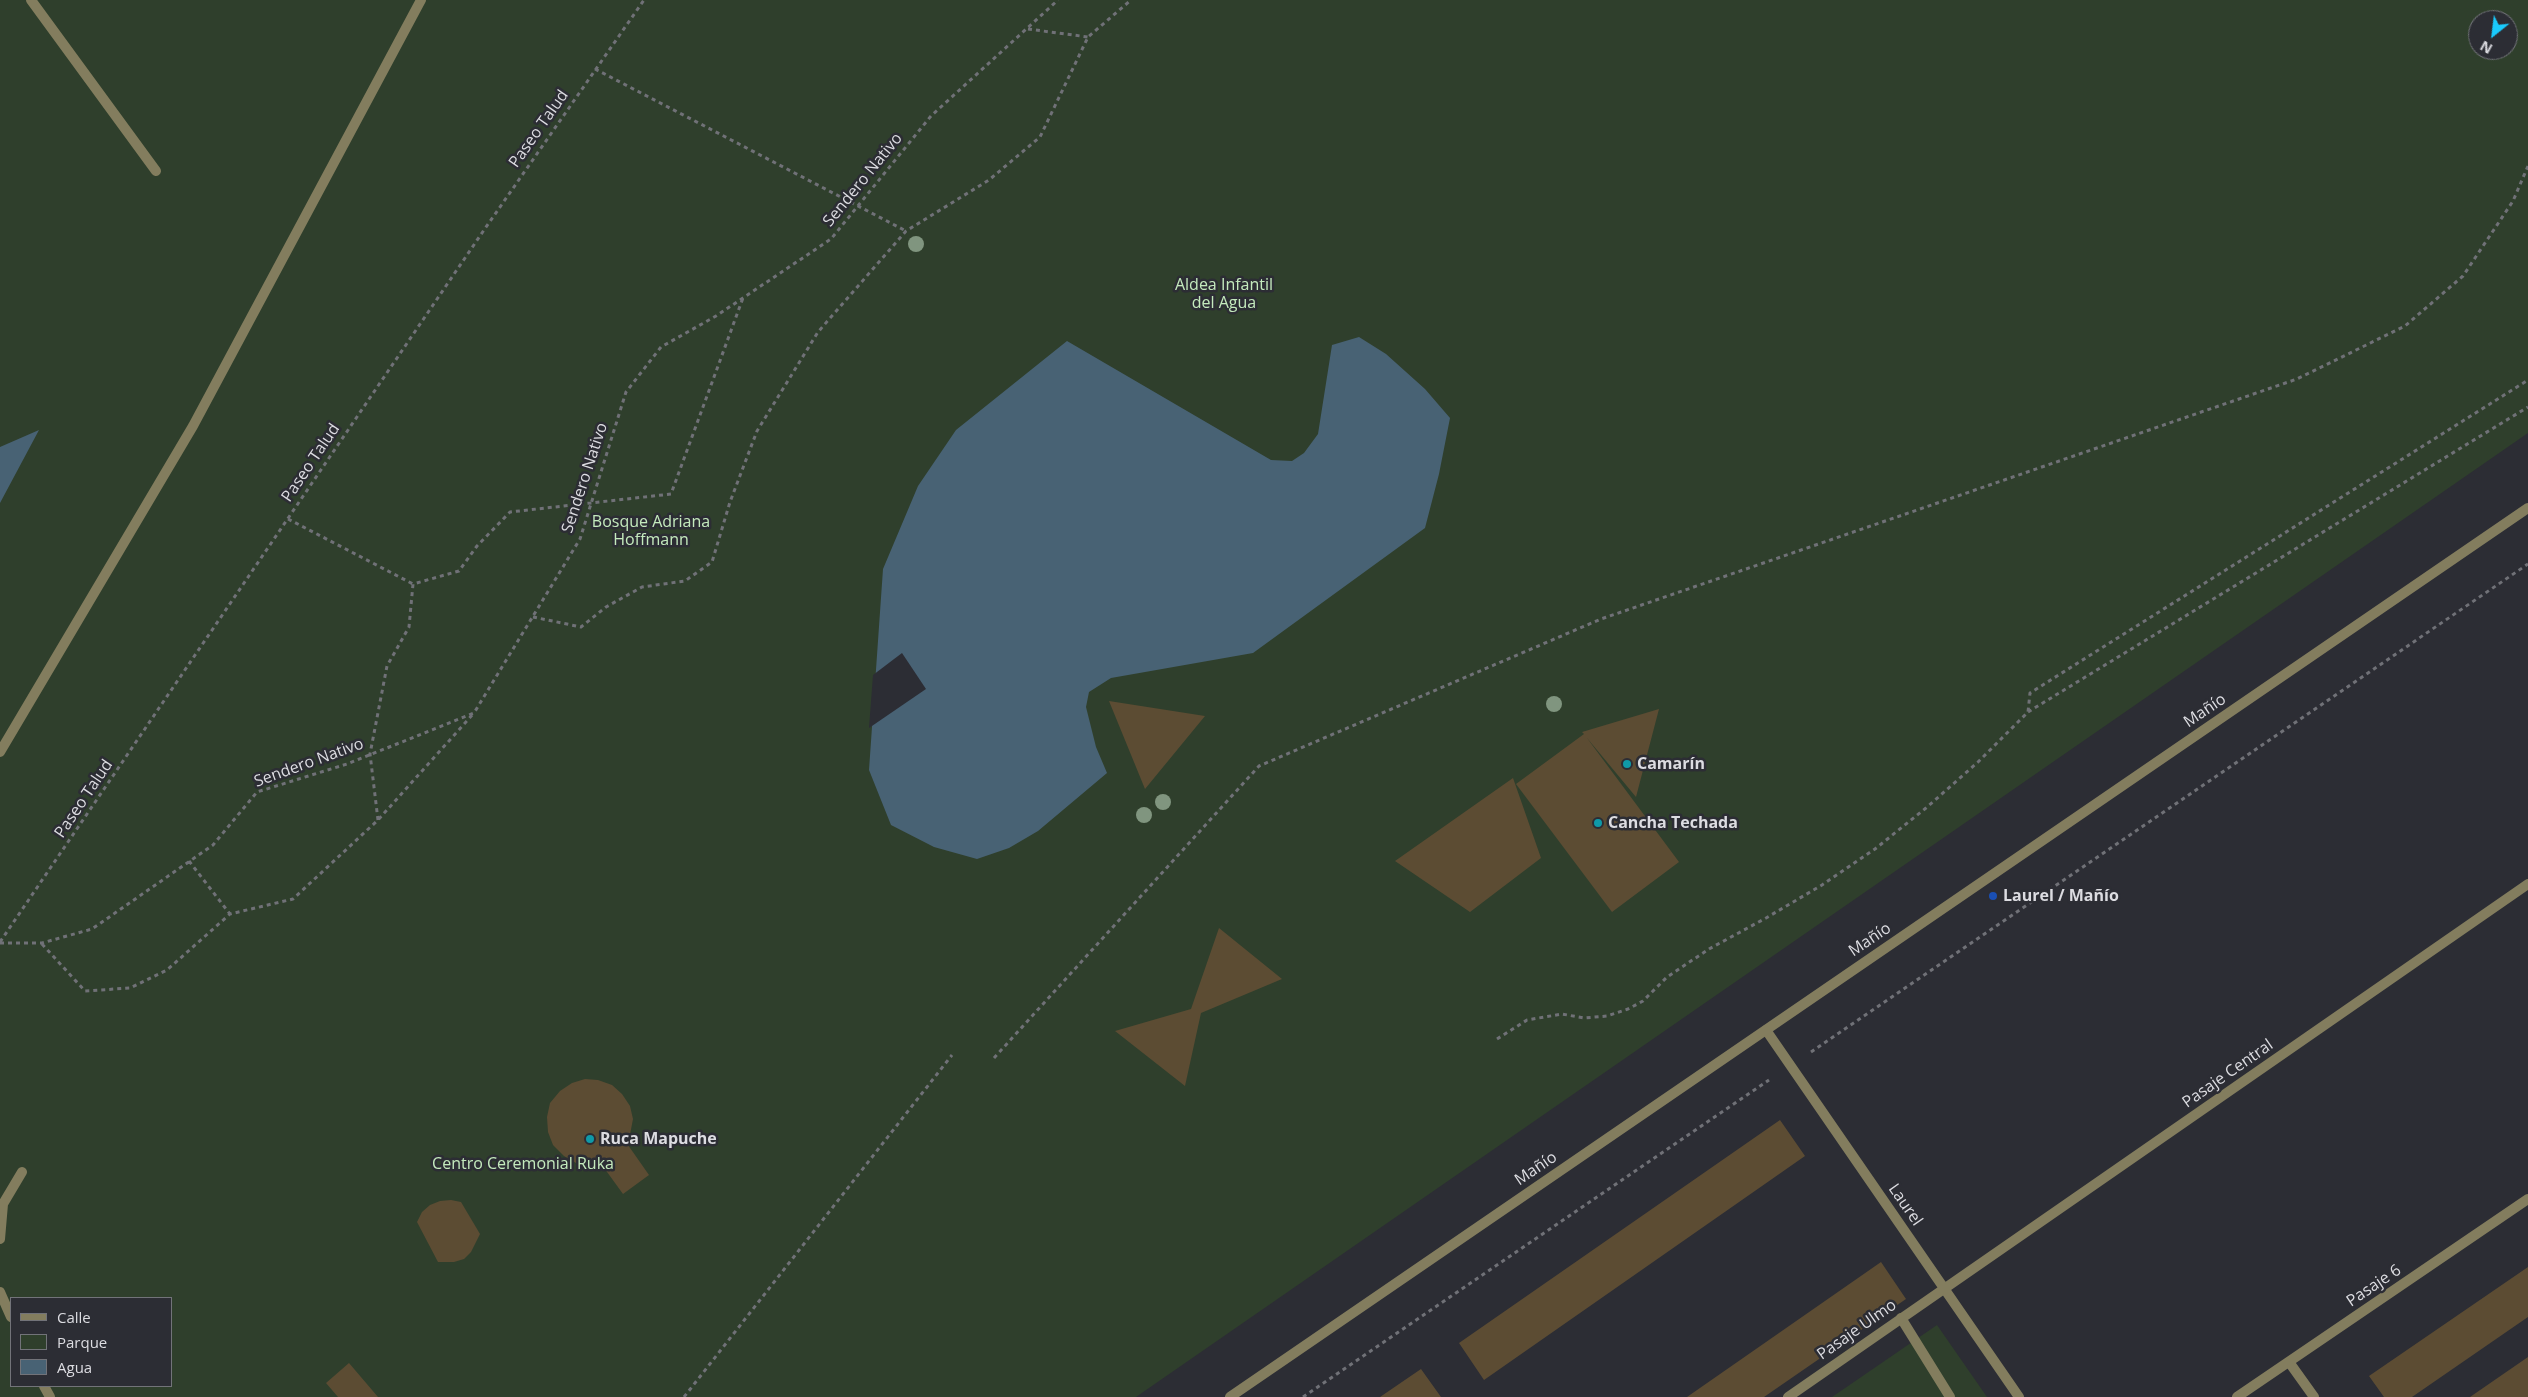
<!DOCTYPE html>
<meta charset="utf-8">
<style>
body{margin:0}
#map{position:relative;width:2528px;height:1397px;overflow:hidden;background:#2c2d34;font-family:"Open Sans",sans-serif}
canvas{display:block}
.legend{position:absolute;left:10px;top:1297px;width:162px;height:90px;box-sizing:border-box;background:#2c2d34;border:1px solid #727379;margin:0;padding:6px 9px;list-style:none;font-size:15px;color:#dcdce1}
.legend li{display:flex;align-items:center;gap:10px;height:25px}
.legend b{width:25px;border:1px solid #727379}
.north{position:absolute;left:2468px;top:10px;width:50px;height:50px;box-sizing:border-box;background:#2c2d34;border:1px solid #727379;border-radius:50%;rotate:209deg;font-size:14px;font-weight:700;line-height:20px;text-align:center;color:#dcdce1}
.north::after{content:'';display:block;margin:auto;width:18px;height:22px;background:#1acafc;clip-path:polygon(50% 0,100% 100%,50% 72%,0 100%)}
</style>
<div id="map">
<canvas width="2528" height="1397"></canvas>
<ul class="legend">
<li><b style="height:6px;background:#837d5e"></b>Calle</li>
<li><b style="height:14px;background:#2f3f2c"></b>Parque</li>
<li><b style="height:14px;background:#486274"></b>Agua</li>
</ul>
<div class="north">N</div>
</div>
<script>
const ctx = document.querySelector('canvas').getContext('2d');
ctx.lineJoin = 'round';
function fillPath(path, color) { ctx.fillStyle = color; ctx.fill(path, 'evenodd'); }
const poly = rows => new Path2D(rows.map(r => 'M' + r).join(''));
function strokePath(path, color, width, dash) { ctx.strokeStyle = color; ctx.lineWidth = width; ctx.lineCap = dash ? 'butt' : 'round'; ctx.setLineDash(dash || []); ctx.stroke(path); }
function write(font, color, halo, rows, align = 'center') {
  ctx.font = font + ' "Open Sans",sans-serif'; ctx.lineWidth = 5; ctx.setLineDash([]); ctx.textBaseline = 'middle'; ctx.strokeStyle = halo; ctx.fillStyle = color; for (const [text, x, y, turn = 0] of rows) {
    ctx.save(); ctx.translate(x, y); ctx.rotate((+turn || 0) * Math.PI / 180); ctx.textAlign = isNaN(turn) ? turn : align; if (halo) ctx.strokeText(text, 0, 0); ctx.fillText(text, 0, 0); ctx.restore();
  }
}
fillPath(poly([
 [0,0,2528,0,2528,433,1136,1397,0,1397],
 [2478,20,2508,20,2508,50,2478,50],
 [11,1298,171,1298,171,1386,11,1386],
 [1937,1325,1987,1397,1832,1397]
]), '#2f3f2c');
fillPath(poly([
 [1359,337,1386,354,1425,389,1450,418,1439,474,1425,528,1253,653,1111,678,1089,692,1086,707,1096,747,1107,773,1038,831,1009,848,977,859,934,847,891,825,869,770,883,569,918,486,956,430,1067,341,1271,460,1292,461,1304,453,1318,434,1332,345],
 [39,430,0,503,0,447]
]), '#486274');
fillPath(poly([
 [902,653,926,689,869,728,873,675]
]), '#2c2d34');
fillPath(poly([
 [1109,701,1205,716,1145,789],
 [1659,709,1636,797,1587,738,1679,862,1612,912,1516,784,1584,734,1582,732],
 [1513,778,1541,858,1470,912,1395,861],
 [1219,928,1282,979,1201,1013,1185,1086,1115,1031,1191,1009],
 [585,1079,598,1080,612,1085,622,1094,630,1106,633,1119,628,1145,649,1175,623,1194,602,1165,576,1163,564,1156,553,1145,548,1132,547,1117,550,1103,560,1091,572,1083],
 [1780,1120,1805,1156,1484,1380,1459,1343],
 [451,1200,461,1202,480,1234,471,1252,464,1259,454,1262,438,1262,417,1222,422,1212,430,1205,440,1201],
 [1881,1262,1906,1299,1764,1397,1687,1397],
 [2528,1267,2528,1317,2412,1397,2384,1397,2369,1376],
 [2528,1357,2528,1397,2470,1397],
 [349,1363,378,1397,338,1397,326,1383],
 [1421,1369,1441,1397,1380,1397]
]), '#5c4c33');
strokePath(poly([
 [1028,29,1088,37],
 [595,69,906,231],
 [288,519,413,584],
 [533,617,581,627,606,607,642,587,685,581,712,562,730,502,757,431,818,332,906,231,989,180,1040,137,1088,37,1131,0],
 [2028,712,2528,407],
 [378,820,370,754,387,666,409,627,413,584,459,571,477,546,510,512,671,494,743,298],
 [189,861,230,914],
 [0,942,484,230,644,0],
 [0,943,42,943,92,929,213,845,257,792,347,764,474,713,580,539,626,392,661,347,716,316,831,239,931,116,1058,0],
 [42,944,85,991,130,988,167,970,230,914,293,899,378,820,474,713],
 [1497,1039,1527,1020,1562,1014,1584,1018,1607,1016,1628,1009,1643,1001,1667,977,1709,949,1766,918,1822,885,1875,849,1926,808,1978,762,2028,712,2030,693,2528,380],
 [1811,1052,2528,564],
 [994,1058,1259,766,1601,619,2297,379,2405,326,2463,276,2513,201,2528,166],
 [684,1397,952,1055],
 [1303,1397,1769,1080]
]), '#707177', 3, [4, 4]);
strokePath(poly([
 [31,0,156,171],
 [0,1239,3,1204,22,1172],
 [0,1292,11,1317],
 [1901,1318,1950,1397],
 [44,1386,50,1397]
]), '#837d5e', 10);
strokePath(poly([
 [0,752,193,426,421,0]
]), '#837d5e', 10);
strokePath(poly([
 [1766,1030,2019,1397],
 [2289,1362,2314,1397],
 [1788,1397,2528,884],
 [2237,1397,2528,1199]
]), '#837d5e', 10);
strokePath(poly([
 [1230,1397,2528,508]
]), '#837d5e', 10);
ctx.fillStyle = '#80957f';
for (const [x, y] of [
 [916,244],
 [1554,704],
 [1163,802],
 [1144,815]
]) { ctx.beginPath(); ctx.arc(x, y, 8, 0, 2 * Math.PI); ctx.fill(); }
for (const [x, y, r, color] of [
 [1627,764,5,"#0f9aa8"],
 [1598,823,5,"#0f9aa8"],
 [1993,896,5,"#1a4fb4"],
 [590,1139,5,"#0f9aa8"]
]) { const dot = new Path2D(); dot.arc(x, y, r, 0, 2 * Math.PI); ctx.fillStyle = color; ctx.fill(dot); strokePath(dot, '#2c2d34', 2); }
write('16px', '#dcdce1', '#2c2d34', [
 ["Paseo Talud",539,129,-55],
 ["Sendero Nativo",863,180,-51],
 ["Paseo Talud",311,463,-56],
 ["Sendero Nativo",585,478,-72],
 ["Mañío",2205,711,-34],
 ["Sendero Nativo",309,763,-20],
 ["Paseo Talud",84,799,-56],
 ["Mañío",1870,940,-34],
 ["Pasaje Central",2228,1074,-35],
 ["Mañío",1536,1169,-34],
 ["Laurel",1905,1205,55],
 ["Pasaje 6",2374,1286,-34],
 ["Pasaje Ulmo",1857,1330,-35]
]);
write('16px', '#c4eabd', '#2c2d34', [
 ["Aldea Infantil",1224,285],
 ["del Agua",1224,303],
 ["Bosque Adriana",651,522],
 ["Hoffmann",651,540],
 ["Centro Ceremonial Ruka",523,1164]
]);
write('bold 16px', '#dcdce1', '#2c2d34', [
 ["Camarín",1637,764],
 ["Cancha Techada",1608,823],
 ["Laurel / Mañío",2003,896],
 ["Ruca Mapuche",600,1139]
], 'left');
</script>
